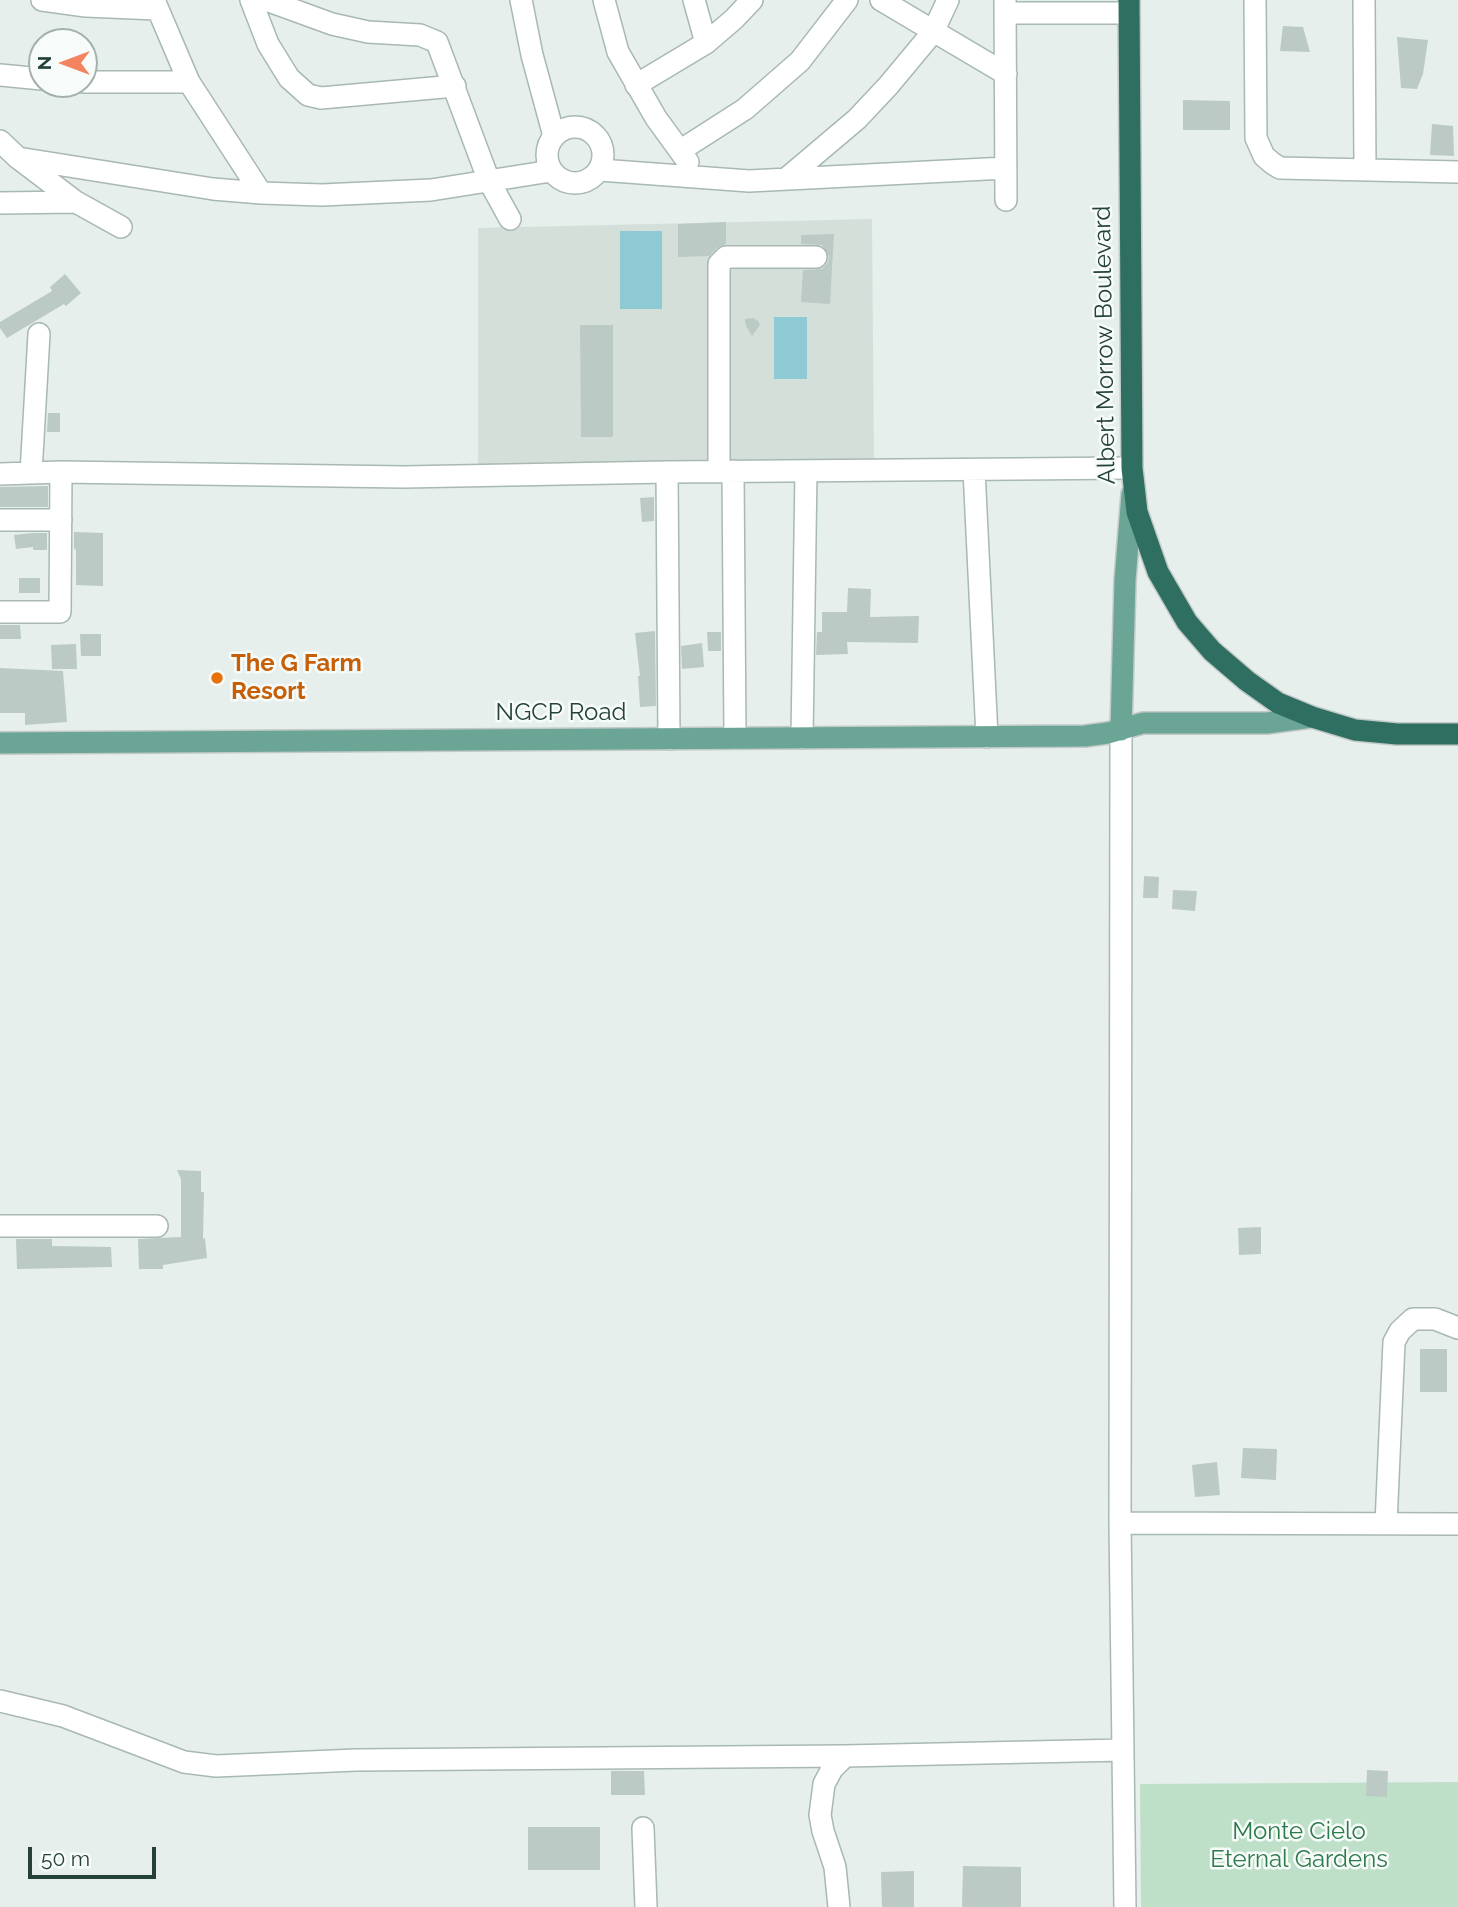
<!DOCTYPE html>
<style>
body{margin:0}
#map{position:relative;width:1458px;height:1907px;overflow:hidden;background:#e6efeb;font-family:Raleway,sans-serif}
canvas{display:block}
.north{position:absolute;left:28px;top:28px;width:70px;height:70px;box-sizing:border-box;background:#f7fbf9;border:2px solid #a3b1ad;border-radius:50%;rotate:270deg;font-size:19px;font-weight:700;line-height:28px;text-align:center;color:#24423a}
.north::after{content:'';display:block;margin:auto;width:24px;height:32px;background:#f4845f;clip-path:polygon(50% 0,100% 100%,50% 72%,0 100%)}
.scale{position:absolute;left:28px;top:1847px;width:128px;height:32px;box-sizing:border-box;border:4px solid #24423a;border-top:0;padding-left:9px;font-size:21px;line-height:24px;white-space:nowrap;color:#24423a;-webkit-text-stroke:5px #f7fbf9;paint-order:stroke}
</style>
<div id="map">
<canvas width="1458" height="1907"></canvas>
<div class="north">N</div>
<div class="scale">50 m</div>
</div>
<script>
const ctx = document.querySelector('canvas').getContext('2d');
ctx.lineJoin = 'round';
function fillPath(path, color) { ctx.fillStyle = color; ctx.fill(path, 'evenodd'); }
const poly = rows => new Path2D(rows.map(r => 'M' + r).join(''));
function strokePath(path, color, width, dash) { ctx.strokeStyle = color; ctx.lineWidth = width; ctx.lineCap = dash ? 'butt' : 'round'; ctx.setLineDash(dash || []); ctx.stroke(path); }
function write(font, color, halo, rows, align = 'center') {
  ctx.font = font + ' Raleway,sans-serif'; ctx.lineWidth = 5; ctx.setLineDash([]); ctx.textBaseline = 'middle'; ctx.strokeStyle = halo; ctx.fillStyle = color; for (const [text, x, y, turn = 0] of rows) {
    ctx.save(); ctx.translate(x, y); ctx.rotate((+turn || 0) * Math.PI / 180); ctx.textAlign = isNaN(turn) ? turn : align; if (halo) ctx.strokeText(text, 0, 0); ctx.fillText(text, 0, 0); ctx.restore();
  }
}
fillPath(poly([
 [872,219,874,464,478,464,478,228]
]), '#d4dfda');
fillPath(poly([
 [1458,1782,1458,1907,1141,1907,1140,1784]
]), '#bfe0c8');
fillPath(poly([
 [620,231,662,231,662,309,620,309],
 [774,317,807,317,807,379,774,379]
]), '#8ec9d4');
fillPath(poly([
 [1283,26,1303,27,1310,52,1280,51],
 [1397,37,1428,40,1423,74,1417,89,1401,88],
 [1183,100,1230,101,1230,130,1183,130],
 [1432,124,1453,126,1454,156,1430,155],
 [726,222,726,244,717,248,709,256,678,257,678,224],
 [834,234,830,304,801,302,803,270,822,269,828,263,829,256,822,245,801,244,801,235],
 [65,274,81,293,66,306,64,304,7,338,0,328,0,322,52,291,50,287],
 [753,318,758,321,760,325,752,336,746,326,745,319],
 [580,325,613,325,613,437,581,437],
 [48,413,60,413,60,432,47,432],
 [48,486,48,507,0,507,0,487],
 [654,497,654,521,642,522,640,498],
 [74,532,103,533,103,586,76,585,76,550,74,548],
 [32,533,47,533,47,550,33,550,33,547,16,549,14,535],
 [19,578,40,578,40,593,19,593],
 [848,588,871,589,870,617,919,616,918,643,847,642,848,654,816,655,817,632,822,632,822,612,847,612],
 [0,625,20,625,21,639,0,639],
 [655,631,656,706,640,707,638,676,640,676,635,633],
 [707,632,721,632,721,651,708,651],
 [80,634,101,634,101,656,81,656],
 [702,643,704,667,682,669,681,646],
 [76,644,77,669,52,669,51,645],
 [0,668,63,671,67,722,25,725,25,713,0,713],
 [1144,876,1159,877,1158,898,1143,898],
 [1173,890,1197,891,1195,911,1172,909],
 [177,1170,201,1171,201,1192,204,1192,203,1239,205,1238,207,1258,163,1265,163,1269,139,1269,138,1239,181,1237,181,1179],
 [1261,1227,1261,1254,1239,1255,1238,1228],
 [16,1239,52,1239,52,1246,111,1247,112,1267,17,1269],
 [1420,1349,1447,1349,1447,1392,1420,1392],
 [1243,1448,1277,1449,1276,1480,1241,1478],
 [1217,1462,1220,1495,1195,1497,1192,1465],
 [1367,1770,1388,1771,1387,1797,1366,1796],
 [611,1771,644,1771,645,1795,611,1795],
 [528,1827,600,1827,600,1870,528,1870],
 [963,1866,1021,1867,1021,1907,962,1907],
 [914,1871,914,1907,882,1907,881,1872]
]), '#bbcac4');
const minor = poly([
 [42,0,86,6,156,9],
 [154,0,189,82,261,193],
 [251,0,268,44,289,78,308,95,321,98,455,86],
 [266,0,332,24,368,32,420,35,437,42,489,181,510,219],
 [521,0,532,55,554,136],
 [604,0,618,52,656,118,688,162],
 [694,0,706,43],
 [881,0,1006,74],
 [1005,0,1006,200],
 [1255,0,1256,138,1264,156,1272,163,1280,168,1458,172],
 [1364,0,1365,169],
 [1005,13,1129,13],
 [0,75,42,79],
 [84,82,189,82],
 [636,85,706,43,734,19,752,0],
 '547 155a28 28 0 1 1 56 0a28 28 0 1 1-56 0Z',
 [0,141,18,158,76,202,121,227],
 [681,150,745,109,800,61,847,0],
 [18,158,213,189,261,193,322,195,431,190,551,171],
 [600,170,749,181,1006,168],
 [786,179,857,119,888,86,933,32,948,0],
 [0,203,76,202],
 [974,470,987,737],
 [719,471,719,264,726,257,816,257],
 [733,471,735,738],
 [667,472,669,739],
 [31,473,39,334],
 [0,474,61,472,404,477,667,472,1132,468],
 [0,520,61,520],
 [0,612,60,612,61,472],
 [1121,730,1120,1523,1125,1907],
 [802,738,806,471],
 [0,1226,157,1226],
 [1120,1523,1458,1524],
 [1386,1524,1394,1342,1400,1331,1413,1319,1435,1319,1458,1328],
 [0,1701,63,1716,184,1762,216,1766,356,1760,845,1756,1123,1750],
 [643,1828,646,1907],
 [839,1907,835,1867,823,1831,820,1815,824,1784,832,1769,845,1756]
]);
const major = poly([
 [1121,730,1125,580,1132,494],
 [0,743,1085,736,1108,733,1143,723,1267,723,1312,717]
]);
const highway = poly([
 [1129,0,1132,468,1137,512,1158,572,1187,622,1212,651,1247,681,1278,703,1312,717,1355,730,1397,734,1458,734]
]);
strokePath(minor, '#a8b8b2', 24);
strokePath(major, '#c2cac8', 24);
strokePath(highway, '#c2cac8', 24);
strokePath(minor, '#fff', 21);
strokePath(major, '#6aa596', 21);
strokePath(highway, '#2f6f62', 21);
for (const [x, y, r, color] of [
 [217,678,7,"#e8710a"]
]) { const dot = new Path2D(); dot.arc(x, y, r, 0, 2 * Math.PI); ctx.fillStyle = color; ctx.fill(dot); strokePath(dot, '#f7fbf9', 2.5); }
write('24px', '#24423a', '#f7fbf9', [
 ["Albert Morrow Boulevard",1105,345,-91],
 ["NGCP Road",561,713]
]);
write('bold 24px', '#c56008', '#f7fbf9', [
 ["The G Farm",231,664],
 ["Resort",231,692]
], 'left');
write('24px', '#2d7a4b', '#f7fbf9', [
 ["Monte Cielo",1299,1832],
 ["Eternal Gardens",1299,1860]
]);
</script>
